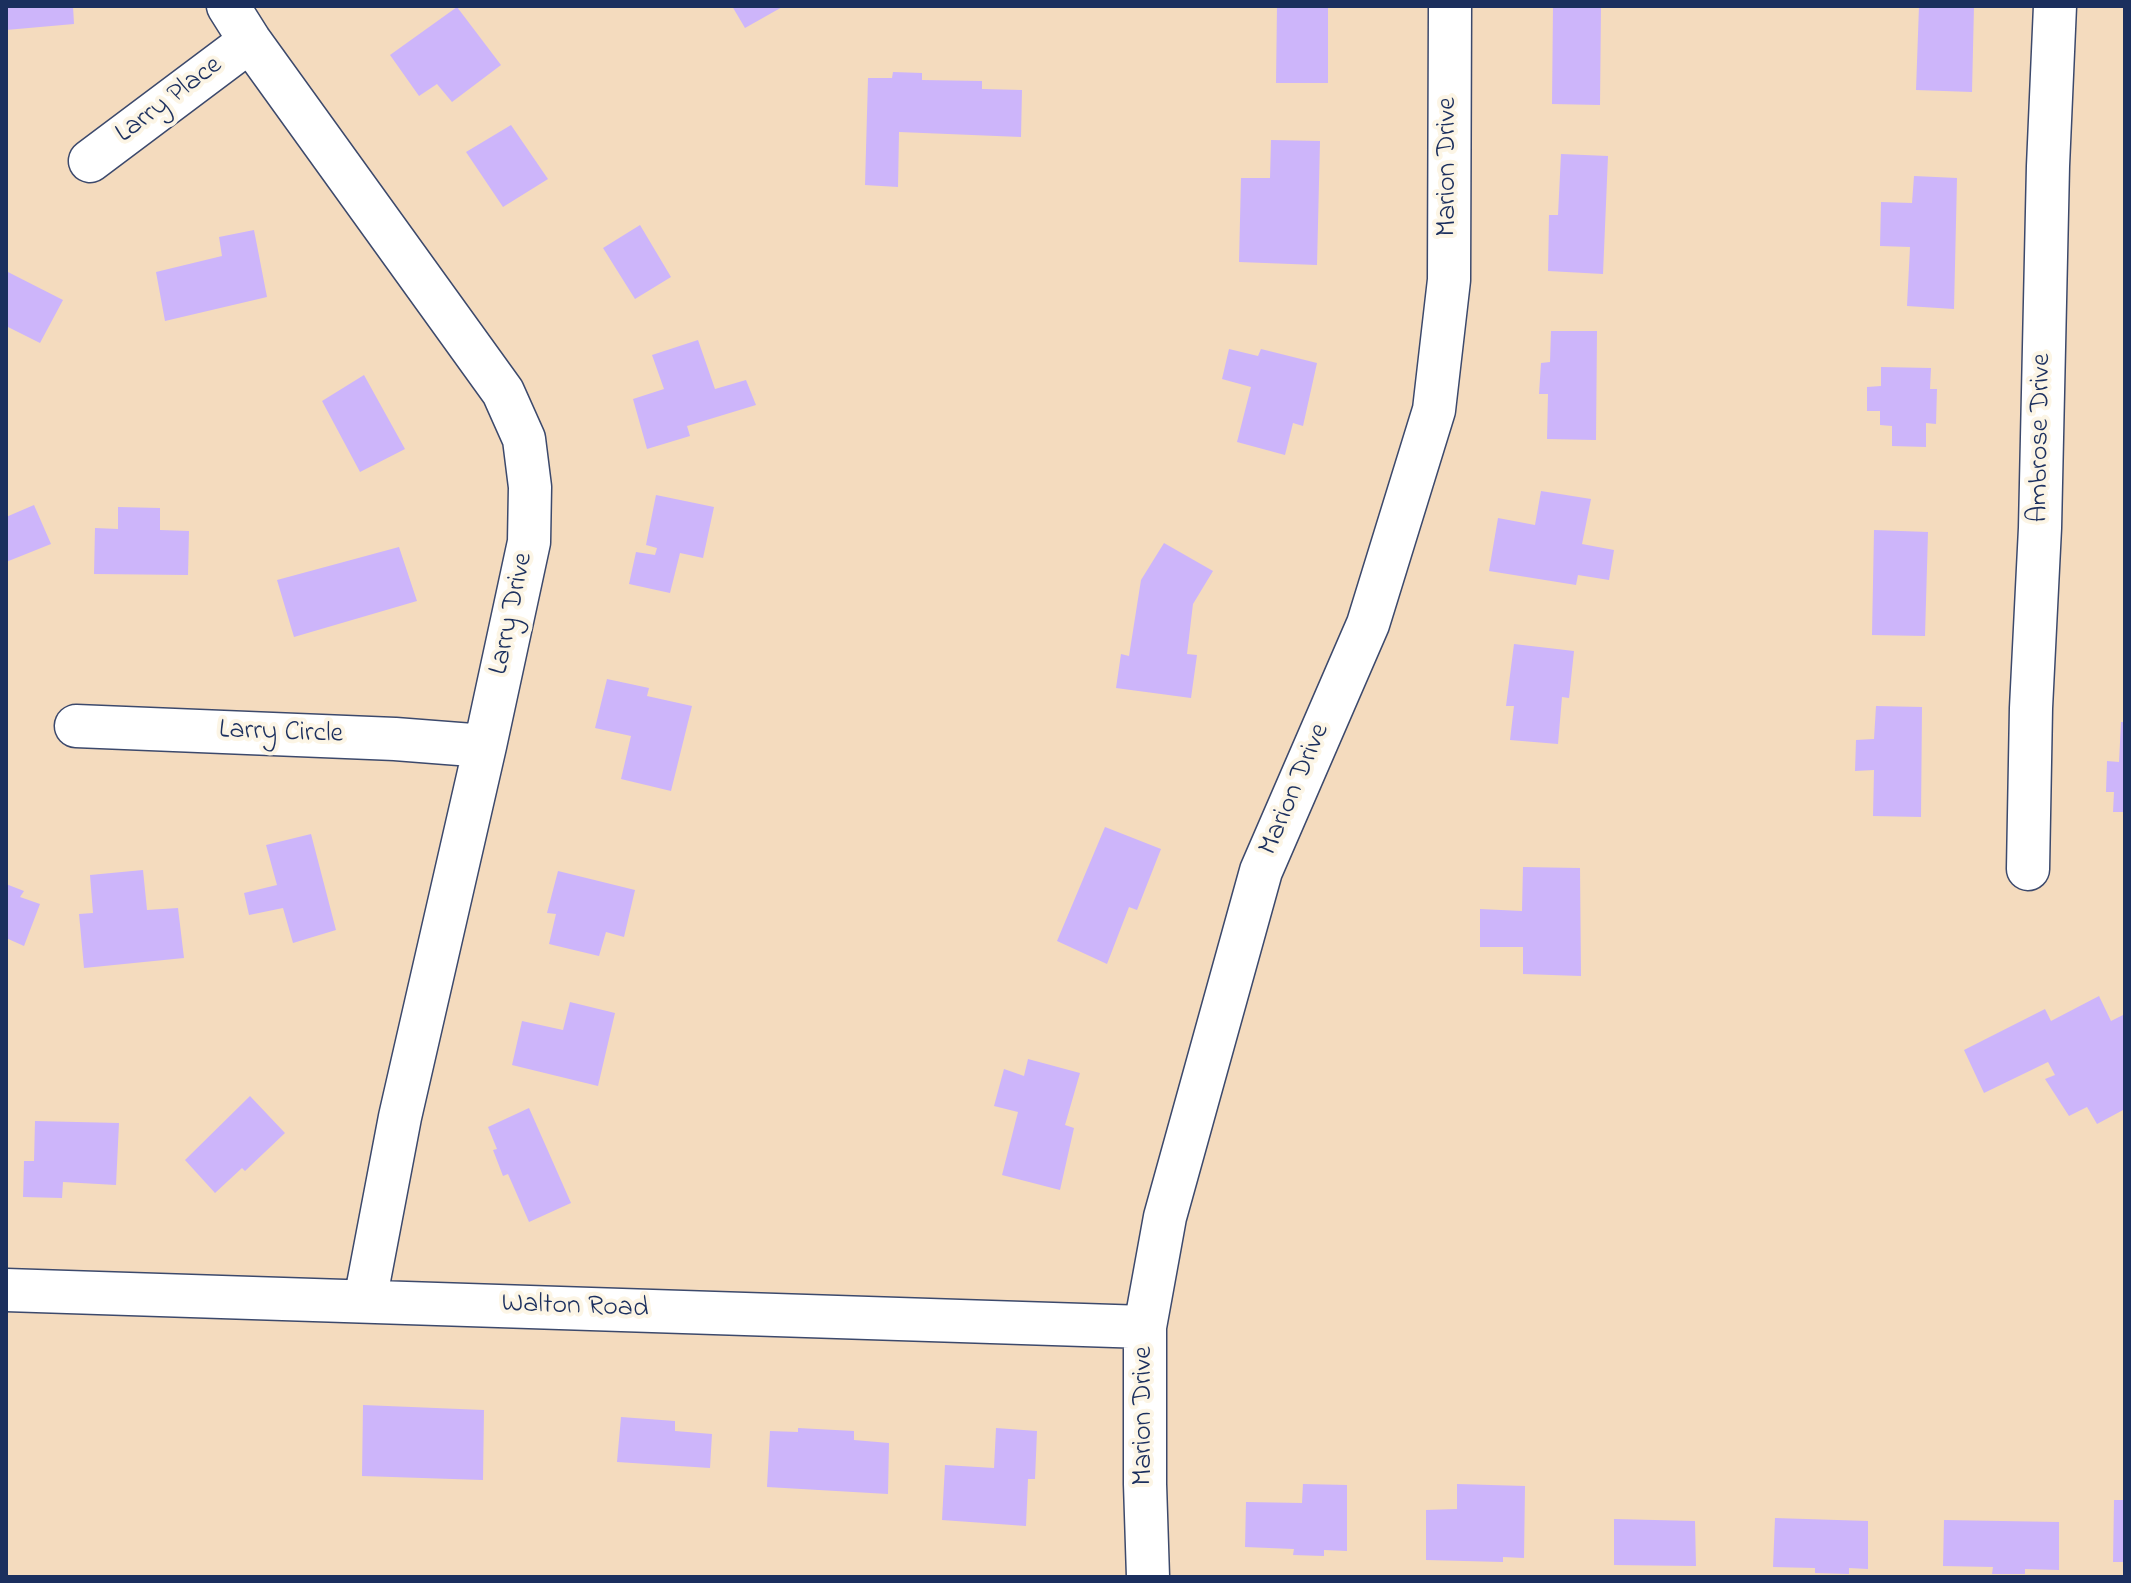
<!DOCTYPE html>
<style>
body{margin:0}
#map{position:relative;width:2131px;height:1583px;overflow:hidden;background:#f4dbbe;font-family:"Indie Flower",sans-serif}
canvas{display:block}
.frame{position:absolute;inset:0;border:8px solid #1b2f5e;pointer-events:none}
</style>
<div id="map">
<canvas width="2131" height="1583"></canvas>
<div class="frame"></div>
</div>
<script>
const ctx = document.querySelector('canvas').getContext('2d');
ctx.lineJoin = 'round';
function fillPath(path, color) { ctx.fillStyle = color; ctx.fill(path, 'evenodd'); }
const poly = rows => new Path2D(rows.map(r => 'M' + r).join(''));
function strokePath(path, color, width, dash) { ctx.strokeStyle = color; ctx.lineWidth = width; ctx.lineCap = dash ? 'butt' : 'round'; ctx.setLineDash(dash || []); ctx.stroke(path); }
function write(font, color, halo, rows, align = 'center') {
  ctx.font = font + ' "Indie Flower",sans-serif'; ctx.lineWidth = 8; ctx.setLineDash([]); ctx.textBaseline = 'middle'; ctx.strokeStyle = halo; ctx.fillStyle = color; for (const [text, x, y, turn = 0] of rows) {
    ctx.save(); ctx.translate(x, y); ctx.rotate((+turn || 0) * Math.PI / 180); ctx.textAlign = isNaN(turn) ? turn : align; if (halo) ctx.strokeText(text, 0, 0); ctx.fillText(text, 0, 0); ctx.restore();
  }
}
fillPath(poly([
 [6,6,73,6,74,24,6,30],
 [732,6,784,6,745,28],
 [1277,6,1328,6,1328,83,1276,83],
 [1553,6,1601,6,1600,105,1552,104],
 [1919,6,1974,6,1972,92,1916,90],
 [457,7,501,65,452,102,437,84,419,96,390,55],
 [893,72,922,73,922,80,982,81,982,89,1022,90,1021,137,899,132,898,187,865,185,868,78,892,78],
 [511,125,548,179,503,207,466,152],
 [1271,140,1320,141,1317,265,1239,262,1241,178,1270,178],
 [1561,154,1608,156,1603,274,1548,271,1549,215,1558,215],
 [1914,176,1957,178,1954,309,1907,306,1910,247,1880,246,1881,202,1912,203],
 [640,225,671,277,635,299,603,248],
 [254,230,267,297,165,321,156,272,222,256,219,237],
 [6,271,63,300,40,343,6,326],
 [1551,331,1597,331,1596,440,1547,439,1548,394,1539,394,1541,363,1550,362],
 [698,340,715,389,746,380,756,405,687,426,690,436,647,449,633,399,664,389,652,355],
 [1229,349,1258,356,1261,349,1317,363,1303,426,1293,423,1285,455,1237,442,1251,387,1222,379],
 [1881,367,1931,368,1930,389,1937,389,1936,424,1926,423,1926,447,1892,446,1892,426,1880,425,1880,411,1867,411,1867,387,1881,386],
 [364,375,405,449,360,472,322,401],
 [1541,491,1591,499,1582,544,1614,550,1609,580,1578,575,1576,585,1489,571,1498,518,1535,525],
 [656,495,714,507,703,558,680,553,670,593,629,584,636,552,655,555,657,548,646,545],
 [34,505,51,544,6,562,6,517],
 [118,507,160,508,160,530,189,531,188,575,94,574,95,528,118,529],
 [1874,530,1928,532,1925,636,1872,635],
 [1164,543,1213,571,1193,604,1187,654,1197,655,1191,698,1116,688,1121,654,1129,656,1141,580],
 [399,547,417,601,294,637,277,580],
 [1514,644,1574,651,1569,698,1562,697,1558,744,1510,740,1514,706,1506,706],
 [607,679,649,688,647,696,692,706,671,791,621,779,631,736,595,728],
 [1876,706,1922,707,1921,817,1873,816,1874,770,1855,771,1856,740,1874,739],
 [2121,722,2125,722,2125,812,2113,812,2114,792,2106,792,2107,761,2119,762],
 [1105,827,1161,849,1137,910,1129,907,1107,964,1057,941],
 [311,834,336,930,293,943,283,908,249,915,244,893,277,885,266,845],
 [1523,867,1580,868,1581,976,1523,974,1523,947,1480,947,1480,909,1522,911],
 [143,870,147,910,178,908,184,958,84,968,79,914,93,913,90,875],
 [558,871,635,890,624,937,606,932,599,956,549,944,556,914,547,913],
 [6,884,24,891,20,897,40,904,24,946,6,938],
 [2099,996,2111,1021,2125,1014,2125,1109,2097,1124,2087,1107,2069,1116,2045,1079,2055,1075,2048,1062,1984,1093,1964,1050,2045,1009,2051,1021],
 [570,1002,615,1013,598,1086,512,1065,522,1021,563,1030],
 [1028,1059,1080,1073,1065,1125,1074,1128,1060,1190,1002,1175,1018,1112,994,1106,1004,1069,1024,1076],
 [250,1096,285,1133,245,1171,242,1168,215,1193,185,1160],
 [529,1108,571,1203,529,1222,508,1174,503,1176,493,1150,497,1149,488,1127],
 [35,1121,119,1123,116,1185,63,1182,62,1198,23,1197,24,1161,34,1161],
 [363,1405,484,1410,483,1480,362,1476],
 [621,1417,675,1421,675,1431,712,1434,710,1468,617,1462],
 [798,1428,854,1431,854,1440,889,1443,888,1494,767,1487,770,1431,798,1432],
 [996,1428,1037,1431,1035,1479,1028,1479,1026,1526,942,1520,945,1465,994,1468],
 [1303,1484,1347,1485,1347,1551,1324,1550,1324,1556,1293,1555,1294,1549,1245,1547,1246,1502,1302,1503],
 [1457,1484,1525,1486,1524,1558,1503,1557,1503,1562,1426,1560,1426,1510,1457,1509],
 [2114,1500,2125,1500,2125,1562,2113,1562],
 [1775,1518,1868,1521,1868,1569,1849,1568,1849,1574,1815,1573,1815,1568,1773,1567],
 [1614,1519,1695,1521,1696,1566,1614,1565],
 [1944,1520,2059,1522,2059,1570,2025,1569,2025,1574,1992,1574,1993,1567,1943,1566]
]), '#cdb5fa');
const minor = poly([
 [228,6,250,41,503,392,524,439,530,487,529,542,485,746,400,1117,365,1301],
 [90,161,250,41],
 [76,726,395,739,485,746],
 [2028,869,2031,708,2040,528,2048,166,2055,6],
 [6,1290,1145,1327],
 [1148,1577,1145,1484,1145,1327,1165,1217,1261,871,1368,624,1434,410,1449,280,1450,6]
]);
strokePath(minor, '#3c496c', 45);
strokePath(minor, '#fff', 42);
write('28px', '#1b2f5e', '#fcf5e5', [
 ["Larry Place",170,101,-37],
 ["Marion Drive",1449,167,-90],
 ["Ambrose Drive",2042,438,-89],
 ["Larry Drive",513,614,-78],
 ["Larry Circle",281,734,2],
 ["Marion Drive",1296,790,-67],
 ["Walton Road",575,1308,2],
 ["Marion Drive",1145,1416,-90]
]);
</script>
